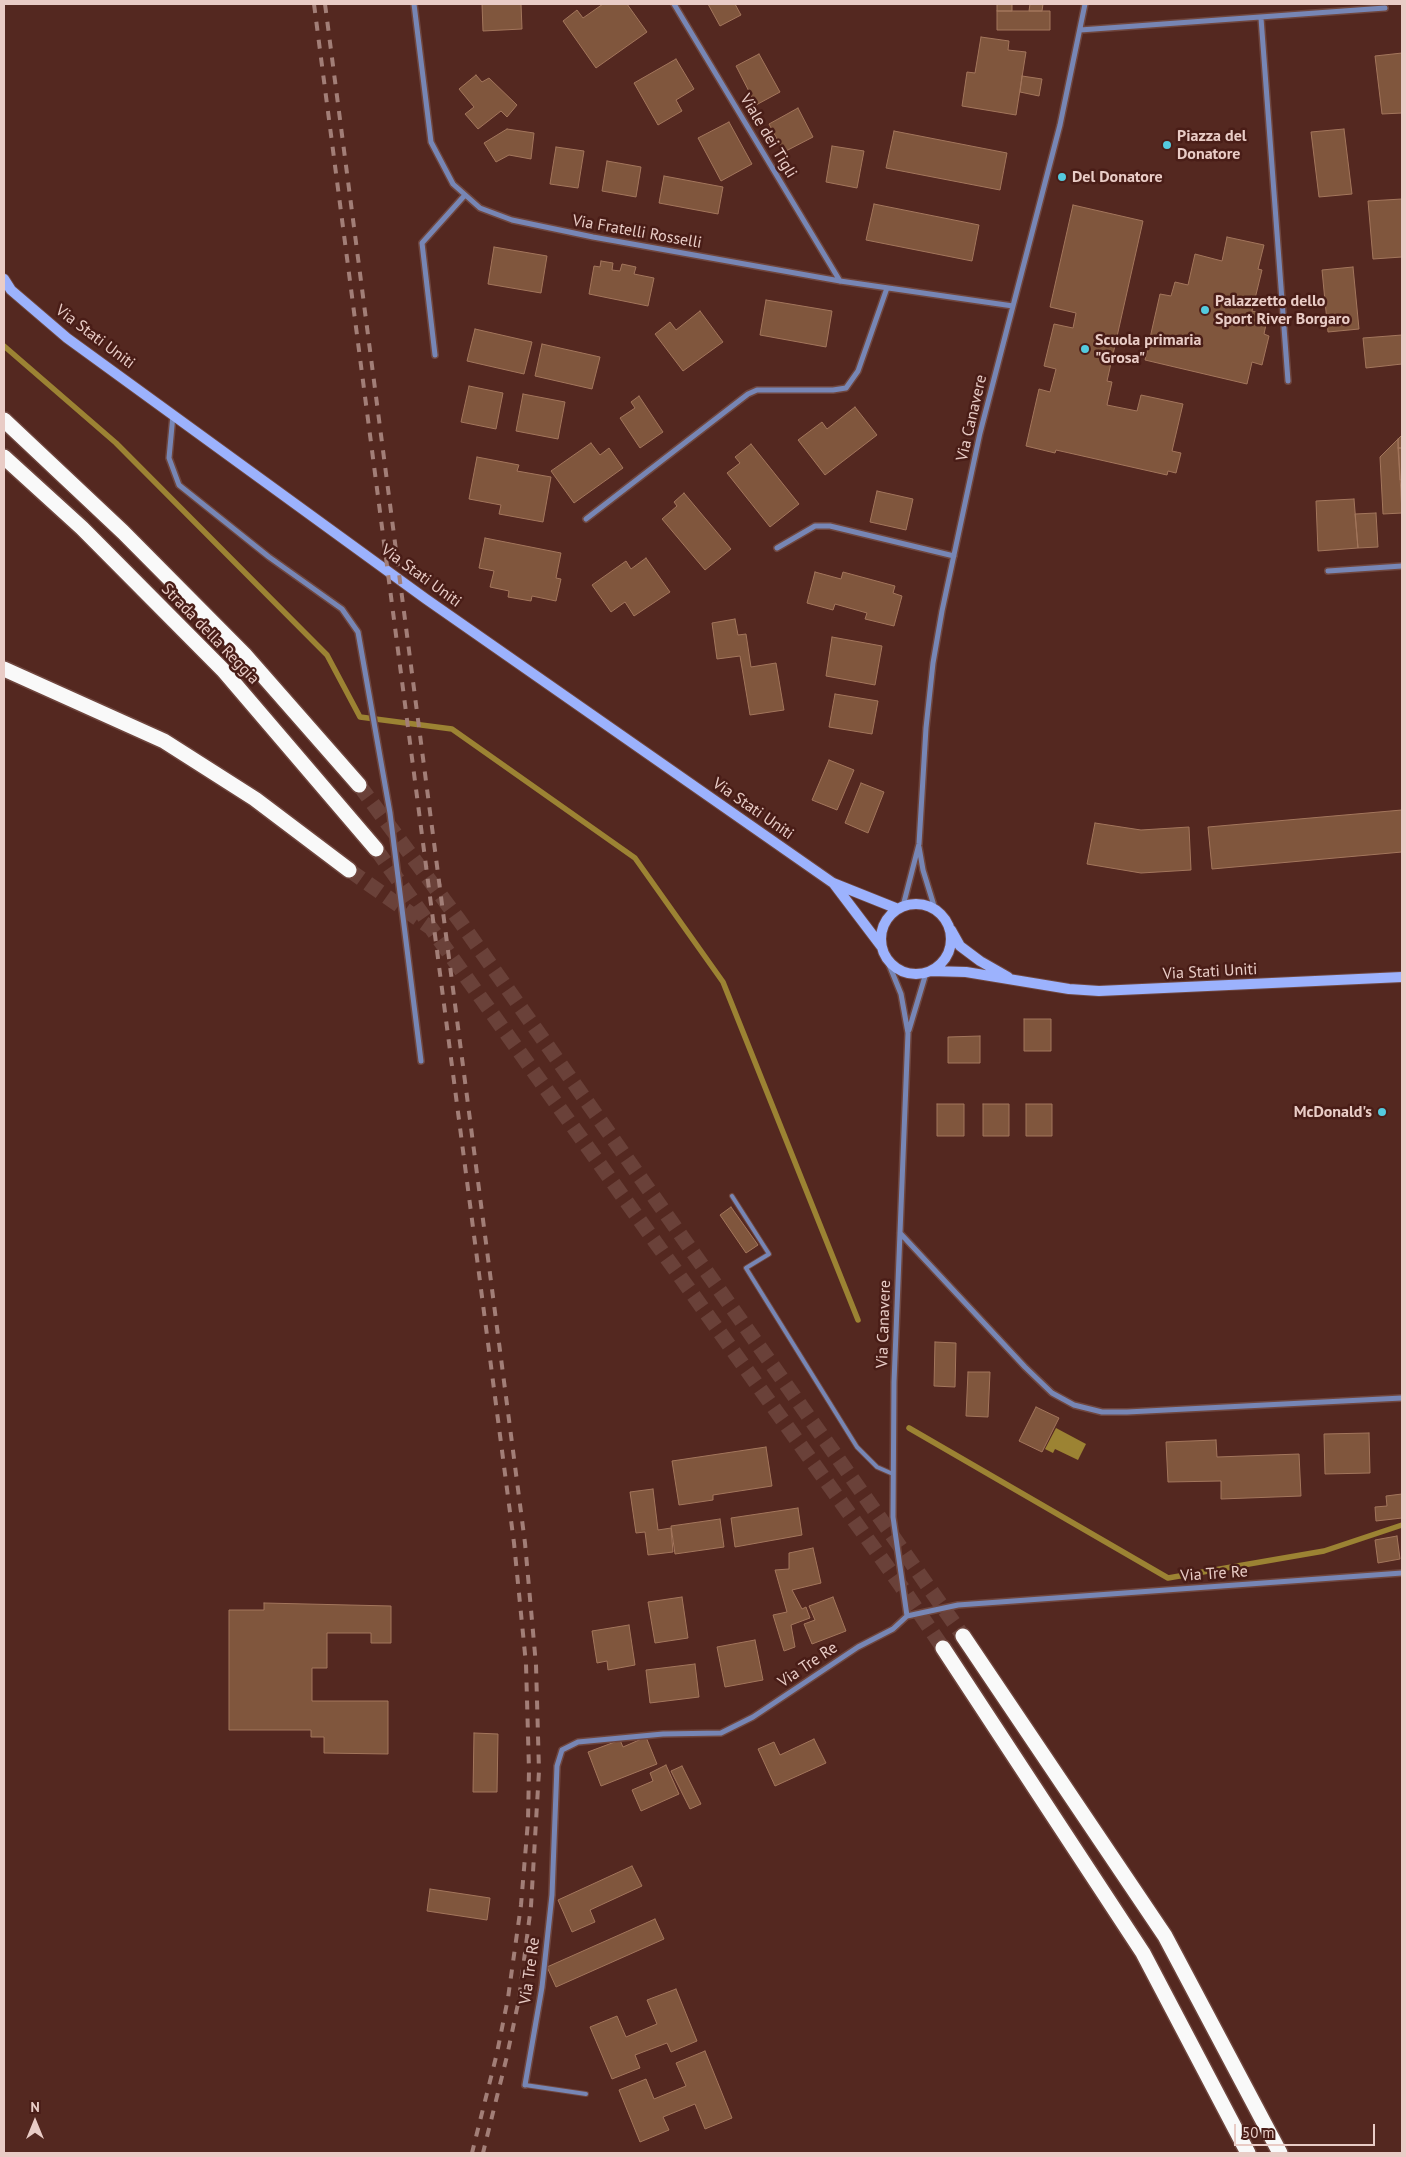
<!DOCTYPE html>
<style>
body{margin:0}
#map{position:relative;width:1406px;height:2157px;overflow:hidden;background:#542820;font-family:"PT Sans",sans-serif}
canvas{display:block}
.frame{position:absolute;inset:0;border:5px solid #e9ccc6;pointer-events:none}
.north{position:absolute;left:10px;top:2097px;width:50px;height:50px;-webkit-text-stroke:4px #491d17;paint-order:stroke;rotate:0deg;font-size:14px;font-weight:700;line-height:20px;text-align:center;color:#e9ccc6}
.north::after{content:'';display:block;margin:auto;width:18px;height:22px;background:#e9ccc6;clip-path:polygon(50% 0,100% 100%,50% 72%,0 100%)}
.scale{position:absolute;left:1234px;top:2124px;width:141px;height:22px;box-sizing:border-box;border:2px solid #e9ccc6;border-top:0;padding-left:6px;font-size:15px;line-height:18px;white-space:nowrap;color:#e9ccc6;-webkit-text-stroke:4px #491d17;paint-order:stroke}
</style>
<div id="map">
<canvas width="1406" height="2157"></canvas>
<div class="frame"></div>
<div class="north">N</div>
<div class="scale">50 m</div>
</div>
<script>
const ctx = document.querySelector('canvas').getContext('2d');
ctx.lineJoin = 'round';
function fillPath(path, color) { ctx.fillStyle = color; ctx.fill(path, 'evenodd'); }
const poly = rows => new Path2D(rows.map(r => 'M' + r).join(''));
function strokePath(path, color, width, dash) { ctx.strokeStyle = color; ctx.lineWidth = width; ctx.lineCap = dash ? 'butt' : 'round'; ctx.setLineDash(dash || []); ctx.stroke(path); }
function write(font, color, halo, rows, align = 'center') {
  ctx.font = font + ' "PT Sans",sans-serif'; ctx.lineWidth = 5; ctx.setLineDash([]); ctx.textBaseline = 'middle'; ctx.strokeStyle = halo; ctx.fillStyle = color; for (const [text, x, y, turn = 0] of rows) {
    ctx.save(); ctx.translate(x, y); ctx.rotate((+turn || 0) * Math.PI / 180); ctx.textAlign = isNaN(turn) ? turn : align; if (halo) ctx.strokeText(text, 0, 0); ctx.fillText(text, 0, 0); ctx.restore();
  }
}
fillPath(poly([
 [1056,1428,1086,1444,1078,1460,1055,1449,1053,1453,1045,1449]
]), '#9c8333');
strokePath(poly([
 [4,346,116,443,327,655,360,717,452,729,635,858,723,982,858,1320],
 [909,1428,1168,1578,1324,1551,1402,1525]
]), '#9c8333', 5.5);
const building = poly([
 [482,4,521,4,522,29,483,31,482,4],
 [603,4,627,4,647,32,596,68,563,21,577,10,583,18,603,4],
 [708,4,735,4,741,15,720,26,708,4],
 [997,4,1012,4,1012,11,997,11,997,4],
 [1030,4,1043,4,1042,11,1029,11,1030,4],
 [997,11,1050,11,1050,30,997,30,997,11],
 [981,37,1009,41,1008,50,1026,52,1016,115,962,106,967,72,975,73,981,37],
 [1402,53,1402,113,1382,114,1375,56,1402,53],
 [759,54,780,92,756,105,736,66,759,54],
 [676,59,694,89,676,100,682,111,658,125,634,83,676,59],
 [476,75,482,82,489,78,517,105,507,117,501,111,478,129,465,114,474,107,459,89,476,75],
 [1022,76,1042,79,1039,96,1020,92,1022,76],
 [798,108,813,137,784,152,769,124,798,108],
 [729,122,752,164,721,181,698,138,729,122],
 [507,129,534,133,531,159,509,155,496,162,484,143,507,129],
 [1344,129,1352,194,1319,197,1311,132,1344,129],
 [894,131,1007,153,1000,190,886,168,894,131],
 [832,146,864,151,857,188,826,182,832,146],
 [556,147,584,151,578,188,550,184,556,147],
 [607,161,641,167,636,197,602,191,607,161],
 [664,176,723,187,718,214,659,203,664,176],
 [1402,199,1402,257,1373,259,1368,201,1402,199],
 [874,204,979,225,972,261,866,240,874,204],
 [1073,205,1143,221,1107,381,1112,382,1107,405,1137,411,1141,395,1183,404,1172,451,1181,453,1176,473,1168,471,1167,475,1056,450,1055,453,1026,446,1039,389,1050,392,1056,369,1044,366,1054,324,1073,328,1076,313,1050,307,1073,205],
 [1227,237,1264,245,1258,269,1262,270,1252,311,1268,315,1264,334,1269,336,1262,365,1252,362,1247,384,1145,360,1160,294,1171,296,1175,282,1188,285,1195,254,1222,261,1227,237],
 [494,247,547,256,541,293,488,284,494,247],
 [601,261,613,263,612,270,620,271,622,264,636,267,634,274,654,278,648,306,589,294,594,266,600,267,601,261],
 [1353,267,1359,329,1328,332,1322,270,1353,267],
 [766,300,832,311,826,347,760,335,766,300],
 [700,311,723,342,683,371,655,334,670,322,676,330,700,311],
 [475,329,532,342,524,374,467,361,475,329],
 [1402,335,1402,364,1366,368,1363,338,1402,335],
 [542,344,600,357,592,389,535,376,542,344],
 [469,386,503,393,496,429,461,422,469,386],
 [523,394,565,402,558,439,516,431,523,394],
 [639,396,663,432,640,448,620,418,635,408,631,402,639,396],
 [855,407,877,435,825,475,798,440,822,422,827,429,855,407],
 [1402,435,1402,448,1398,448,1398,439,1402,435],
 [1398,439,1402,513,1383,514,1380,457,1398,439],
 [591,443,600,455,609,448,623,468,574,503,551,471,591,443],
 [751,444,799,504,770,527,727,473,740,463,735,457,751,444],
 [1398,448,1402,448,1402,480,1400,480,1398,448],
 [477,457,519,465,517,471,551,477,543,522,499,514,501,505,469,499,477,457],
 [877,491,913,499,906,530,870,522,877,491],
 [684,493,731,549,705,570,662,519,677,506,674,502,684,493],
 [1354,499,1358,548,1318,551,1316,501,1354,499],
 [1376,513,1378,547,1358,548,1355,514,1376,513],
 [485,538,561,553,556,578,561,579,556,601,532,596,531,601,508,597,509,591,490,587,494,571,479,568,485,538],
 [646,558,670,592,634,616,625,602,611,612,592,585,626,561,631,569,646,558],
 [815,572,841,579,843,572,895,586,893,593,902,596,894,626,865,619,867,613,835,604,833,610,807,603,815,572],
 [735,619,738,635,746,634,751,667,776,663,784,710,750,715,740,656,717,659,712,623,735,619],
 [832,637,882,646,875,685,826,676,832,637],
 [835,694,878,701,872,734,829,727,835,694],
 [829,760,854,770,837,810,812,800,829,760],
 [861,783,884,792,868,833,845,823,861,783],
 [1402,810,1402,852,1212,869,1208,827,1402,810],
 [1095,823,1141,830,1189,827,1191,870,1141,873,1087,864,1095,823],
 [1024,1019,1051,1019,1051,1051,1024,1051,1024,1019],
 [980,1036,980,1063,948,1063,948,1037,980,1036],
 [937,1104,964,1104,964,1136,937,1136,937,1104],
 [983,1104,1009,1104,1009,1136,983,1136,983,1104],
 [1026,1104,1052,1104,1052,1136,1026,1136,1026,1104],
 [731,1207,758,1245,746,1253,720,1215,731,1207],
 [935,1342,956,1343,955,1387,934,1386,935,1342],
 [968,1372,990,1372,988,1417,966,1416,968,1372],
 [1036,1407,1059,1418,1042,1452,1019,1441,1036,1407],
 [1369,1433,1370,1473,1325,1474,1324,1434,1369,1433],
 [1216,1440,1217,1457,1299,1454,1301,1496,1221,1499,1221,1481,1168,1482,1166,1442,1216,1440],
 [766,1447,772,1486,713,1495,713,1500,679,1505,672,1461,766,1447],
 [653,1489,658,1530,671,1528,673,1552,648,1555,645,1532,636,1533,630,1492,653,1489],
 [1402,1494,1402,1518,1376,1521,1375,1507,1387,1506,1386,1496,1402,1494],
 [798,1508,802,1535,735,1547,731,1518,798,1508],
 [720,1519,724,1547,675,1554,671,1526,720,1519],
 [1397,1536,1400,1559,1378,1563,1375,1540,1397,1536],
 [813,1548,821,1583,792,1590,802,1609,806,1607,810,1618,791,1625,795,1647,784,1651,773,1615,787,1612,775,1570,789,1569,789,1553,813,1548],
 [682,1597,688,1638,655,1643,648,1602,682,1597],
 [833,1597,846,1631,812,1644,804,1624,815,1620,809,1606,833,1597],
 [264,1603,391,1606,391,1643,371,1643,371,1633,327,1633,327,1668,312,1668,312,1701,388,1701,388,1754,324,1753,324,1737,311,1737,311,1730,229,1730,229,1610,264,1610,264,1603],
 [629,1625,635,1665,608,1670,607,1661,597,1663,592,1631,629,1625],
 [755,1640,763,1680,725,1687,717,1647,755,1640],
 [695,1664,699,1697,650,1703,646,1670,695,1664],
 [474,1733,498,1734,497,1792,473,1792,474,1733],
 [646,1737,657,1764,601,1786,588,1752,620,1740,623,1747,646,1737],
 [814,1739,826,1763,775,1786,758,1749,774,1742,780,1755,814,1739],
 [666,1765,679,1794,641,1811,632,1790,653,1781,650,1773,666,1765],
 [682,1766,701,1804,690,1809,671,1771,682,1766],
 [632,1866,642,1886,590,1910,595,1922,572,1932,558,1900,632,1866],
 [430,1889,490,1898,487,1920,427,1911,430,1889],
 [655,1919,664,1939,556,1987,547,1967,655,1919],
 [676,1989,697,2041,671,2052,667,2043,635,2055,640,2068,612,2079,590,2027,617,2016,626,2037,657,2024,647,2000,676,1989],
 [705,2051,732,2118,705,2129,695,2104,663,2117,669,2130,640,2142,619,2090,646,2079,654,2099,686,2086,676,2063,705,2051]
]);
fillPath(building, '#80563d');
strokePath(building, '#a3765c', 1);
strokePath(poly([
 [359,785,459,920,963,1636],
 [376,849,425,918],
 [349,870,431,928,901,1586,943,1648]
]), '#6a4139', 15, [15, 8]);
const lane = poly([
 [732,1196,769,1254,746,1268,857,1447,877,1467,893,1474],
 [525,2085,586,2094]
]);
const street = poly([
 [414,4,431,142,453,184,480,208,512,220,593,237,840,281,1013,306],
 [674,4,840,281],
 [1261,18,1288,381],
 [1080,30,1385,8],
 [435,355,422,243,465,195],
 [173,415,169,458,179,485,269,557,342,609,358,632,390,813,421,1061],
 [586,519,748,394,757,390,833,390,846,388,858,371,887,288],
 [777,548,815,526,830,526,954,556],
 [1328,571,1402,566],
 [919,847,923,870,935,909],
 [903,906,919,844,926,728,933,663,942,611,980,433,1060,125,1085,4],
 [888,962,901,994,908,1033,894,1382,893,1517,907,1616],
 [909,1030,926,973],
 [900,1233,1025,1367,1052,1393,1074,1405,1102,1412,1127,1412,1402,1398],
 [525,2085,542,1987,552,1895,557,1766,562,1750,578,1742,663,1734,721,1733,753,1717,858,1647,893,1629,907,1616,958,1605,1402,1573]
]);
const secondary = poly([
 [4,279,11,290,67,338,426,599,833,883,898,909],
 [834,884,881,946],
 '881 939a35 35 0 1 1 70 0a35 35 0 1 1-70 0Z',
 [951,930,960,946,980,961,1008,977],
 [931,971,966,972,1069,989,1099,991,1402,977]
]);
const highway = poly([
 [4,420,123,532,244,654,359,785],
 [4,457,82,528,223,670,376,849],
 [4,669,164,741,255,799,349,870],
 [963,1636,1165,1936,1280,2153],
 [943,1648,1143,1953,1248,2153]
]);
strokePath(lane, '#6f463e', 6);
strokePath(street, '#6f463e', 8);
strokePath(secondary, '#6f463e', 12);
strokePath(highway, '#6f463e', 18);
strokePath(lane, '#7786b5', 4);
strokePath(street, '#7786b5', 5);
strokePath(secondary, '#9cb2fd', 10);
strokePath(highway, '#f9f9f9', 15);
strokePath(poly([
 [314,4,514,1543,526,1664,529,1770,528,1821,521,1905,508,1998,497,2053,472,2153],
 [325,4,525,1543,536,1665,539,1771,531,1906,519,1999,507,2056,483,2153]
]), '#a27e77', 4, [9, 9]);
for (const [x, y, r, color] of [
 [1167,145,5,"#54cade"],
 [1062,177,5,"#54cade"],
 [1205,310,5,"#54cade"],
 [1085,349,5,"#54cade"],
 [1382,1112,5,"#54cade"]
]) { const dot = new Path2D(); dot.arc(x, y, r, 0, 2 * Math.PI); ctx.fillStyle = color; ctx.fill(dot); strokePath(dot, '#491d17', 2); }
write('16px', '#e9ccc6', '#491d17', [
 ["Viale dei Tigli",768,136,59],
 ["Via Fratelli Rosselli",637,232,10],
 ["Via Stati Uniti",95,337,37],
 ["Via Canavere",972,418,-77],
 ["Via Stati Uniti",421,576,36],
 ["Strada della Reggia",210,634,46],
 ["Via Stati Uniti",753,809,35],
 ["Via Stati Uniti",1210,972,-3],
 ["Via Canavere",884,1324,-88],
 ["Via Tre Re",1214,1574,-4],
 ["Via Tre Re",808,1665,-34],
 ["Via Tre Re",530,1971,-82]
]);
write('bold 16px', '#e9ccc6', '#491d17', [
 ["Piazza del",1177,136],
 ["Donatore",1177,154],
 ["Del Donatore",1072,177],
 ["Palazzetto dello",1215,301],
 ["Sport River Borgaro",1215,319],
 ["Scuola primaria",1095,340],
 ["\"Grosa\"",1095,358],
 ["McDonald's",1372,1112,"right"]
], 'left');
</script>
